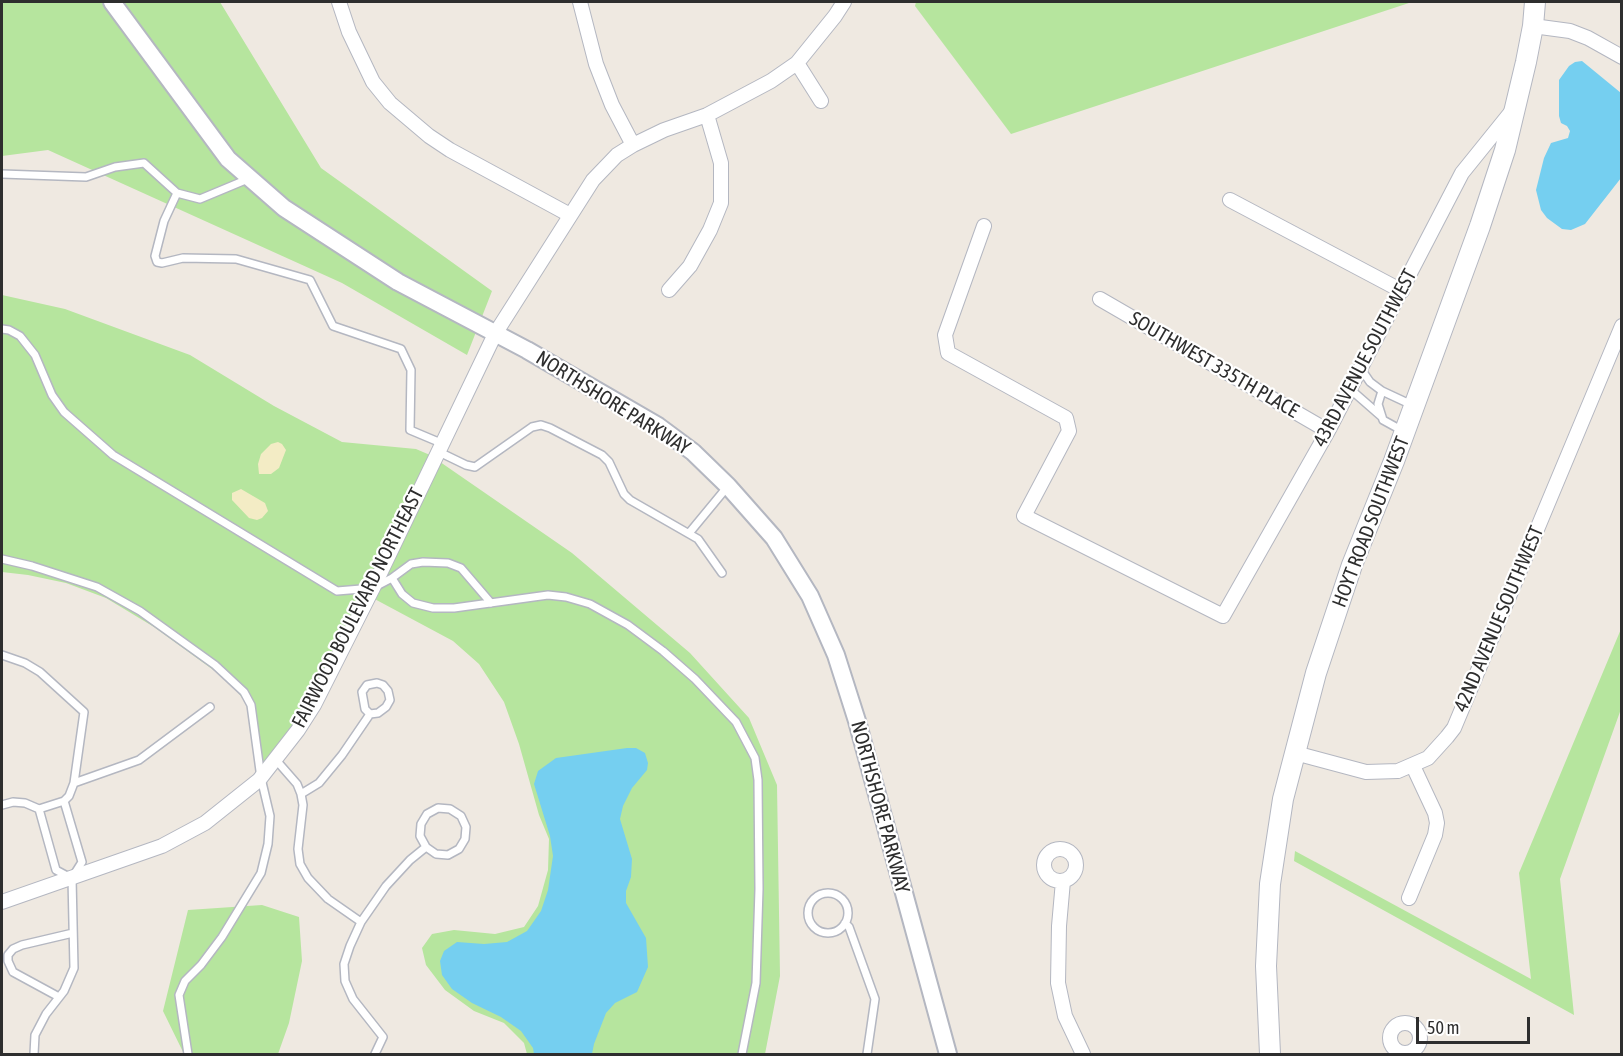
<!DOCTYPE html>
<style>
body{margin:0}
#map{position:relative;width:1623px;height:1056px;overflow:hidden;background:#efe9e1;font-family:"Asap Condensed",sans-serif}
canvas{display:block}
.frame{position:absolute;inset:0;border:3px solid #2e2e2e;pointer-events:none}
.scale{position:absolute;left:1416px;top:1017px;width:114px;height:27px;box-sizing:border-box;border:3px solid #2e2e2e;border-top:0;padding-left:8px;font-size:18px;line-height:21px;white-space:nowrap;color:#2e2e2e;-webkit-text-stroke:4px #fff;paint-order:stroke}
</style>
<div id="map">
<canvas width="1623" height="1056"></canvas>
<div class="frame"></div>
<div class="scale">50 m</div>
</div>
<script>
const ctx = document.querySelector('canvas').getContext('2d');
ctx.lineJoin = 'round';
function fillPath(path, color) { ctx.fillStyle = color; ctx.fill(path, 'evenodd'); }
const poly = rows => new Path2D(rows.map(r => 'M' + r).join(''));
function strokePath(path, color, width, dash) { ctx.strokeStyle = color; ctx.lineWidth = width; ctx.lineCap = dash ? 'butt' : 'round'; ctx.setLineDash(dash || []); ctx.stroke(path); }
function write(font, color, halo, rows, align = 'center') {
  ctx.font = font + ' "Asap Condensed",sans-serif'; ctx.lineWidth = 4.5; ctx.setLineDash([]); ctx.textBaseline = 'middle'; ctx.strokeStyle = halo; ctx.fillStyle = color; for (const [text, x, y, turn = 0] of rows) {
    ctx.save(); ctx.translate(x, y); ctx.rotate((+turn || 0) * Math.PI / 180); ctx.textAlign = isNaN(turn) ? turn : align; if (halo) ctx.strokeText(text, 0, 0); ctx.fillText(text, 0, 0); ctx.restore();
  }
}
fillPath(poly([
 [2,2,220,2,321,168,492,291,467,355,342,283,48,150,2,156],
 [916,2,1412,2,1011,134,915,6],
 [2,295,65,309,190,355,274,406,342,442,416,449,430,455,572,553,690,653,749,718,777,785,780,976,765,1054,527,1054,524,1043,504,1023,474,1011,445,990,426,965,422,948,432,934,454,930,495,934,524,927,538,906,548,870,549,839,539,815,519,744,504,702,479,664,453,641,369,596,314,705,259,780,255,727,246,703,230,682,154,627,106,598,66,583,28,575,2,572],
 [1621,629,1621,709,1560,879,1574,1015,1294,861,1295,851,1531,979,1519,873],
 [262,905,299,917,302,961,289,1023,278,1054,184,1054,163,1011,188,910]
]), '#b6e59e');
fillPath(poly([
 [278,442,282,444,286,450,279,468,271,474,259,474,258,464,261,454,271,444],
 [241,489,265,503,268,511,262,518,257,520,249,518,232,500,232,493]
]), '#f3ecc5');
fillPath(poly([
 [1582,61,1621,93,1621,178,1585,224,1571,230,1562,229,1547,218,1541,210,1536,190,1544,158,1551,143,1568,138,1570,131,1567,126,1561,123,1559,116,1559,80,1569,66,1575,62],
 [627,748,636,748,645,753,648,763,647,770,632,788,623,806,620,819,632,859,631,877,626,891,626,903,646,938,648,967,637,992,615,1003,606,1013,594,1044,592,1054,534,1054,533,1048,521,1031,501,1017,472,1003,452,989,442,975,440,961,444,951,457,942,484,944,507,942,527,931,541,911,548,890,553,856,550,836,534,784,538,771,556,758]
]), '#75cff0');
const service = poly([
 [2,174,86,177,115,167,144,163,177,193,200,199,248,179],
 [177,193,164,221,155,256,157,262,162,263,183,258,236,259,310,280,333,326,401,349,411,370,410,430,441,443],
 [2,329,9,330,20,336,35,355,52,395,64,412,113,455,337,591,373,588,392,578,402,594,413,603,433,608,454,608,548,595,566,597,590,604,628,625,663,651,695,679,736,722,755,758,758,780,759,889,756,983,742,1054],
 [1361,369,1370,382,1382,391,1412,405],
 [1350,389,1382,417],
 [1382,391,1378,404,1383,420,1403,431],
 [437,451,466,465,475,467,532,427,541,425,550,428,602,455,609,462,624,494,630,500,698,539,722,573],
 [690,532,728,486],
 [2,559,32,566,97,587,140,611,215,665,244,692,251,705,261,778,270,816,268,844,261,873,222,937,201,965,185,981,179,995,188,1054],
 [392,578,411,564,423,562,448,563,461,568,491,603],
 [2,655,25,663,40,672,84,712,74,783,69,796,64,801,39,809,25,803,13,802,2,805],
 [276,760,297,784,301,794,303,805,298,849,300,864,308,878,328,899,361,922],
 [74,783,139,760,210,707],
 [301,794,319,783,342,755,370,714,378,713,386,707,390,700,388,691,383,685,377,683,367,685,362,692,365,709,370,714],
 [39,809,56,870,69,877],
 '808 913a20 20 0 1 1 40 0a20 20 0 1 1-40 0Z',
 [845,923,849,927,875,999,867,1054],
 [59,997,13,972,8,961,8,955,13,949,22,945,73,933],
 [34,1054,35,1035,46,1014,64,991,74,968,72,878,82,862,64,801],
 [375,1054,383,1037,353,999,345,981,344,964,350,946,361,922,386,886,410,860,426,847,436,854,448,855,459,849,465,839,466,827,461,816,450,809,438,808,427,814,421,824,420,836,426,847]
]);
const minor = poly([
 [339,2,349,32,373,82,390,103,429,136,450,150,570,215],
 [580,2,596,64,612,105,633,145],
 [1533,26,1570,31,1588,38,1622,57],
 [797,63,821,101],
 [1230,200,1402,291],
 [984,226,945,335,948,353,1066,418,1069,431,1024,516,1223,616,1328,431,1462,173,1512,111],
 [669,290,690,266,710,230,721,203,721,163,707,115],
 [1100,299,1328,431],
 [1295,753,1366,772,1398,771,1428,758,1447,737,1454,728,1622,326],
 '1044 865a16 16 0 1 1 32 0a16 16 0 1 1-32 0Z',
 [1063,881,1059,926,1058,983,1065,1016,1083,1054],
 [1409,898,1435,835,1437,823,1435,813,1413,766],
 [2,902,162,846,205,823,259,780,298,730,314,705,373,588,495,334,593,180,617,155,633,145,664,130,707,115,771,81,797,63,835,16,844,2],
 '1390 1038a15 15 0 1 1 30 0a15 15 0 1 1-30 0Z'
]);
const tertiary = poly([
 [112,2,228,159,284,208,398,282,527,350,658,426,693,452,728,486,774,538,810,596,836,655,857,721,948,1054]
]);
const secondary = poly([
 [1270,1054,1266,966,1270,884,1283,799,1316,673,1352,565,1394,461,1480,226,1505,150,1526,62,1533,26,1535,2]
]);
strokePath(service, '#b4b7c1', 10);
strokePath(minor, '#b4b7c1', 16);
strokePath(tertiary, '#b4b7c1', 20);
strokePath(secondary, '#b4b7c1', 22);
strokePath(service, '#fff', 7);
strokePath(minor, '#fff', 14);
strokePath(tertiary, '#fff', 16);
strokePath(secondary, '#fff', 20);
write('20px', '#2e2e2e', '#fff', [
 ["43RD AVENUE SOUTHWEST",1365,358,-62],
 ["SOUTHWEST 335TH PLACE",1214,365,30],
 ["NORTHSHORE PARKWAY",613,403,32],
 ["HOYT ROAD SOUTHWEST",1371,522,-69],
 ["FAIRWOOD BOULEVARD NORTHEAST",358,608,-63],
 ["42ND AVENUE SOUTHWEST",1499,619,-67],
 ["NORTHSHORE PARKWAY",880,807,75]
]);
</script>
